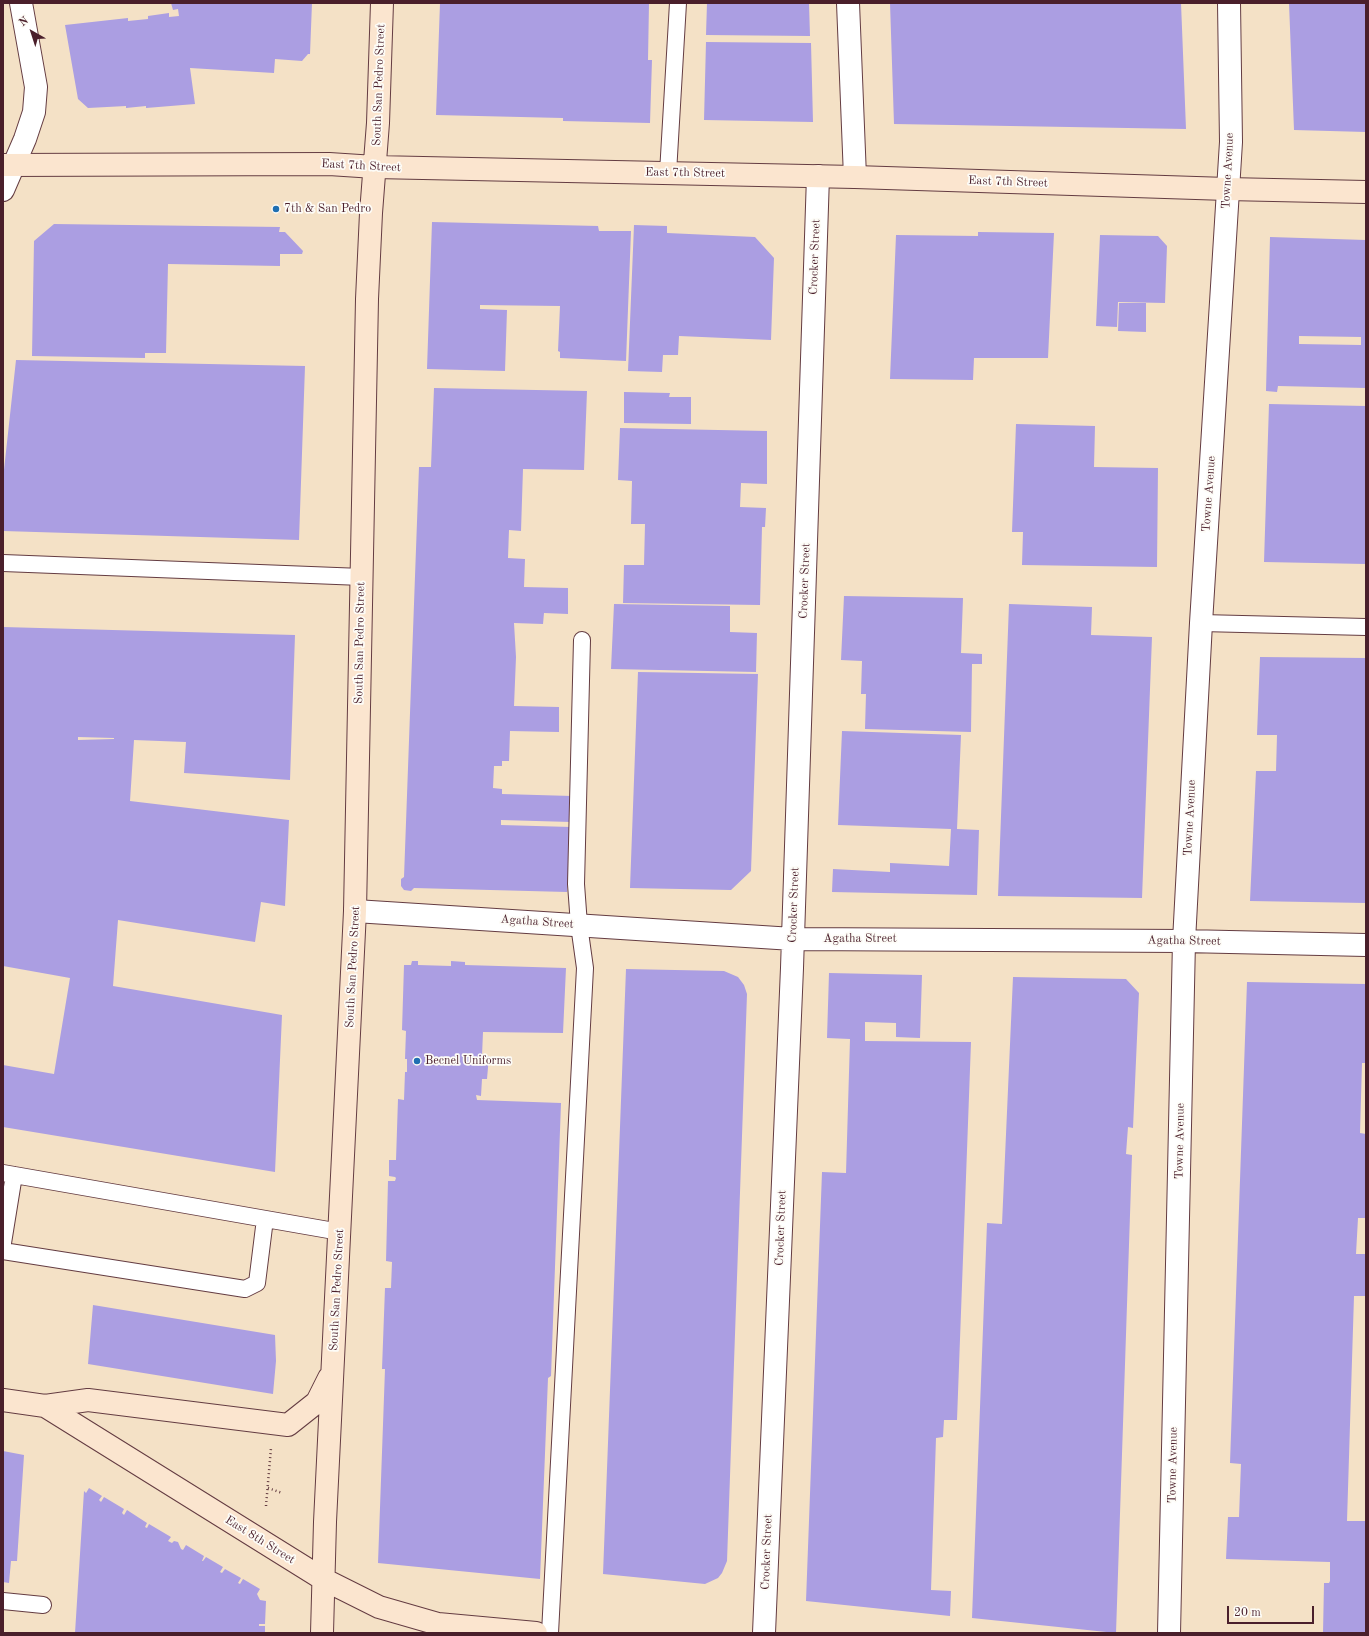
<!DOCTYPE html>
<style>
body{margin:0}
#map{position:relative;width:1369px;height:1636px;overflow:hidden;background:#f4e1c6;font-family:"Old Standard TT",serif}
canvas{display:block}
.frame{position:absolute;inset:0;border:4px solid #4a1f2b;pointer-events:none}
.north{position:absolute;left:12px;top:12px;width:40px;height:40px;-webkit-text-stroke:3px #fdfcf7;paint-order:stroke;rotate:321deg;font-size:11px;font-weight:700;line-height:16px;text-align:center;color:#4a1f2b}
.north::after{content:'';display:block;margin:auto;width:14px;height:18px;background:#4a1f2b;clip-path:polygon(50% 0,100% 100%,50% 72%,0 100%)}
.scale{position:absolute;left:1227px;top:1606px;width:87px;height:18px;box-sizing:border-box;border:2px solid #4a1f2b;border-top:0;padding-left:5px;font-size:12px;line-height:14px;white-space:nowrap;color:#4a1f2b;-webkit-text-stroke:3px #fdfcf7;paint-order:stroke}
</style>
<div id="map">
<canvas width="1369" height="1636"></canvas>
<div class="frame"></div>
<div class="north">N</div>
<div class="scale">20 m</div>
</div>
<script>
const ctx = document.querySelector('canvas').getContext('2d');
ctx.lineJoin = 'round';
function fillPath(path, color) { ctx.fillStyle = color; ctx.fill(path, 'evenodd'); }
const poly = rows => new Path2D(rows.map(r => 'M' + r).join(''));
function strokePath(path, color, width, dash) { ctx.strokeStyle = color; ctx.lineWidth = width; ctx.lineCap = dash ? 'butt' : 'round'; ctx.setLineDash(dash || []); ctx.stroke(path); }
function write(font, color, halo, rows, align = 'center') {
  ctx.font = font + ' "Old Standard TT",serif'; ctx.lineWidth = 3.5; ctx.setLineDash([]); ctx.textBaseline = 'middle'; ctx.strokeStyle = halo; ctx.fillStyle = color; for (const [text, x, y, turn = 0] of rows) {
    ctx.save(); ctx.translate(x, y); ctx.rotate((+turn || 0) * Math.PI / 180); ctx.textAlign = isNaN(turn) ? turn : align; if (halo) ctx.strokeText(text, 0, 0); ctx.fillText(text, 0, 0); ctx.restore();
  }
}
fillPath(poly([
 [171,3,312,3,310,54,308,54,302,61,275,59,274,73,190,68,195,104,146,108,146,106,126,108,126,106,88,108,78,99,65,25,128,18,128,21,148,19,148,16,169,13,169,17,179,16,178,9,173,10],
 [440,3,649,3,648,60,652,60,650,123,563,121,563,118,436,115],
 [707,3,809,3,810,36,706,35],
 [890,3,1181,3,1186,129,894,124],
 [1289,3,1366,3,1366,132,1294,130],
 [706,42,811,43,813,122,704,120],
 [432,222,598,226,599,231,631,231,626,361,560,358,560,352,558,351,560,306,480,305,480,309,507,310,505,371,427,369],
 [54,224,280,227,279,232,285,232,303,251,302,254,280,254,280,266,168,264,166,353,145,353,145,358,32,356,34,241],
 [634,225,667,226,667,233,755,237,774,258,771,340,679,336,678,355,663,355,662,372,628,371],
 [978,232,1054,233,1048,358,974,358,973,380,890,379,896,235,978,236],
 [1100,235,1158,236,1167,246,1165,303,1118,302,1117,327,1096,326],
 [1270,237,1366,240,1366,388,1278,386,1277,392,1266,391],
 [1299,336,1361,337,1361,345,1299,344],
 [1119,303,1146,303,1146,332,1118,331],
 [16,360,305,366,299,540,3,531,3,479],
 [434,388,587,391,584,470,523,469,521,531,509,530,508,558,525,559,524,587,568,588,568,614,544,613,543,624,514,623,516,657,514,706,559,707,559,732,510,731,509,761,502,761,502,766,494,766,493,788,502,789,502,794,572,796,571,822,501,820,501,825,571,827,567,892,414,888,411,891,404,890,401,886,401,879,404,877,419,467,431,467],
 [624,392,670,393,669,397,691,397,691,424,624,423],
 [1269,404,1366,406,1366,564,1264,562],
 [1016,424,1095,426,1094,467,1158,468,1157,567,1022,565,1023,532,1012,532],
 [620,428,767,431,767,484,741,483,740,507,766,508,765,527,762,527,760,605,623,603,624,565,644,565,645,524,631,524,632,481,618,480],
 [844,596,963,598,961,653,982,654,982,664,972,664,971,732,865,729,866,694,861,694,862,661,841,660],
 [614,604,730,606,730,632,757,633,756,672,611,669],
 [1009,604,1092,607,1091,635,1152,637,1142,898,998,896],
 [3,627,295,635,290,780,184,773,186,742,134,740,130,801,289,820,285,906,261,902,255,942,118,920,113,986,282,1015,275,1172,3,1127,3,1065,54,1074,70,978,3,966],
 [78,737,114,738,114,739,78,740],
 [1260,657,1366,658,1366,903,1250,901,1256,771,1276,771,1277,735,1257,735],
 [638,672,758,674,751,871,731,890,630,888],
 [842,731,961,735,957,829,979,830,977,895,832,892,833,869,890,872,890,863,949,866,951,829,838,825],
 [412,961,418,961,418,965,451,966,451,961,465,962,465,965,566,968,563,1033,483,1032,482,1056,489,1056,487,1079,482,1079,481,1096,476,1095,477,1100,561,1103,551,1376,548,1378,540,1579,378,1563,385,1369,382,1369,385,1288,391,1288,392,1262,386,1261,388,1181,395,1181,396,1178,395,1177,389,1176,389,1160,396,1160,398,1099,404,1100,405,1072,407,1072,407,1059,405,1059,406,1031,402,1030,404,965,411,965],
 [626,969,724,971,738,977,744,985,747,994,727,1561,722,1573,718,1578,705,1584,603,1574],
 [829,973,922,975,920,1038,896,1037,896,1023,865,1022,865,1041,971,1042,957,1420,944,1420,943,1437,936,1438,931,1590,951,1591,950,1616,806,1601,822,1172,846,1173,850,1039,827,1038],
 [1013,977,1126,979,1139,993,1133,1128,1128,1127,1126,1154,1132,1155,1116,1633,972,1618,987,1223,1002,1224],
 [1247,982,1366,984,1366,1063,1362,1063,1360,1133,1366,1134,1366,1218,1358,1218,1356,1254,1366,1254,1366,1296,1354,1296,1347,1521,1366,1521,1366,1633,1323,1633,1324,1583,1329,1583,1330,1581,1330,1562,1226,1559,1228,1517,1239,1517,1241,1464,1230,1463],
 [93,1305,275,1335,276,1361,273,1394,88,1364],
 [3,1451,24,1455,17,1561,11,1561,9,1583,3,1582],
 [89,1488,102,1496,99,1500,101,1502,104,1497,124,1509,122,1513,124,1515,127,1510,147,1523,145,1527,147,1528,149,1524,171,1537,168,1541,172,1543,174,1541,178,1542,181,1549,183,1550,186,1545,204,1556,202,1561,203,1561,206,1557,223,1567,220,1572,222,1573,225,1569,241,1578,238,1583,240,1584,243,1579,260,1589,257,1594,260,1600,266,1601,265,1624,259,1624,259,1626,265,1626,265,1633,75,1633,84,1491,86,1493]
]), '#ab9ee2');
const service = poly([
 [668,173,678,3],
 [3,563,362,577],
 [1201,623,1366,627],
 [3,1173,340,1232],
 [3,1243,14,1175],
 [3,1251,245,1289,257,1283,265,1219],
 [3,1601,43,1605],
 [550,1633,585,968,579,925,576,884,582,640]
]);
const minor = poly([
 [848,3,855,177],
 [3,190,25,139,34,112,36,87,21,3],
 [355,911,793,939,1184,941,1366,945],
 [764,1633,792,968,818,176],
 [1169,1633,1184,941,1201,623,1231,142,1229,3]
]);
const secondary = poly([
 [3,165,329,164,375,167,855,177,1227,189,1366,192],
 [3,1400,45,1406,323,1579,379,1607,438,1624,536,1633],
 [45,1406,88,1400,288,1425,317,1402,329,1378],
 [322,1633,325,1522,355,911,367,299,371,213,378,123,382,3]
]);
strokePath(service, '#643c42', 18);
strokePath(minor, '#643c42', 24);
strokePath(secondary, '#643c42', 24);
strokePath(poly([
 [268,1488,282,1493],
 [266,1506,271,1448]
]), '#643c42', 2.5, [1, 3]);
strokePath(service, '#fff', 16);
strokePath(minor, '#fff', 22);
strokePath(secondary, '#fbe5cf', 22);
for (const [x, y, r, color] of [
 [276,209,4,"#1f6fb2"],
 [417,1061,4,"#1f6fb2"]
]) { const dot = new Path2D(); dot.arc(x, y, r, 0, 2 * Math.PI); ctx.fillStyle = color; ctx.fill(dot); strokePath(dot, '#fdfcf7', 1.5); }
write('12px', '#4a1f2b', '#fdfcf7', [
 ["South San Pedro Street",379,85,-88],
 ["East 7th Street",361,166,3],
 ["Towne Avenue",1228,171,-87],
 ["East 7th Street",685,173,1],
 ["East 7th Street",1008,182,2],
 ["Crocker Street",815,257,-88],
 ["Towne Avenue",1209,494,-86],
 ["Crocker Street",805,581,-88],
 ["South San Pedro Street",360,643,-89],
 ["Towne Avenue",1190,818,-87],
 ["Crocker Street",794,905,-88],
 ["Agatha Street",537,922,4],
 ["Agatha Street",860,939],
 ["Agatha Street",1184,941,1],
 ["South San Pedro Street",353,967,-87],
 ["Towne Avenue",1180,1141,-89],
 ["Crocker Street",781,1228,-88],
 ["South San Pedro Street",337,1290,-87],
 ["Towne Avenue",1173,1465,-89],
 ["East 8th Street",260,1540,32],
 ["Crocker Street",767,1552,-88]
]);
write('12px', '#4a1f2b', '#fdfcf7', [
 ["7th & San Pedro",284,209],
 ["Becnel Uniforms",425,1061]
], 'left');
</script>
